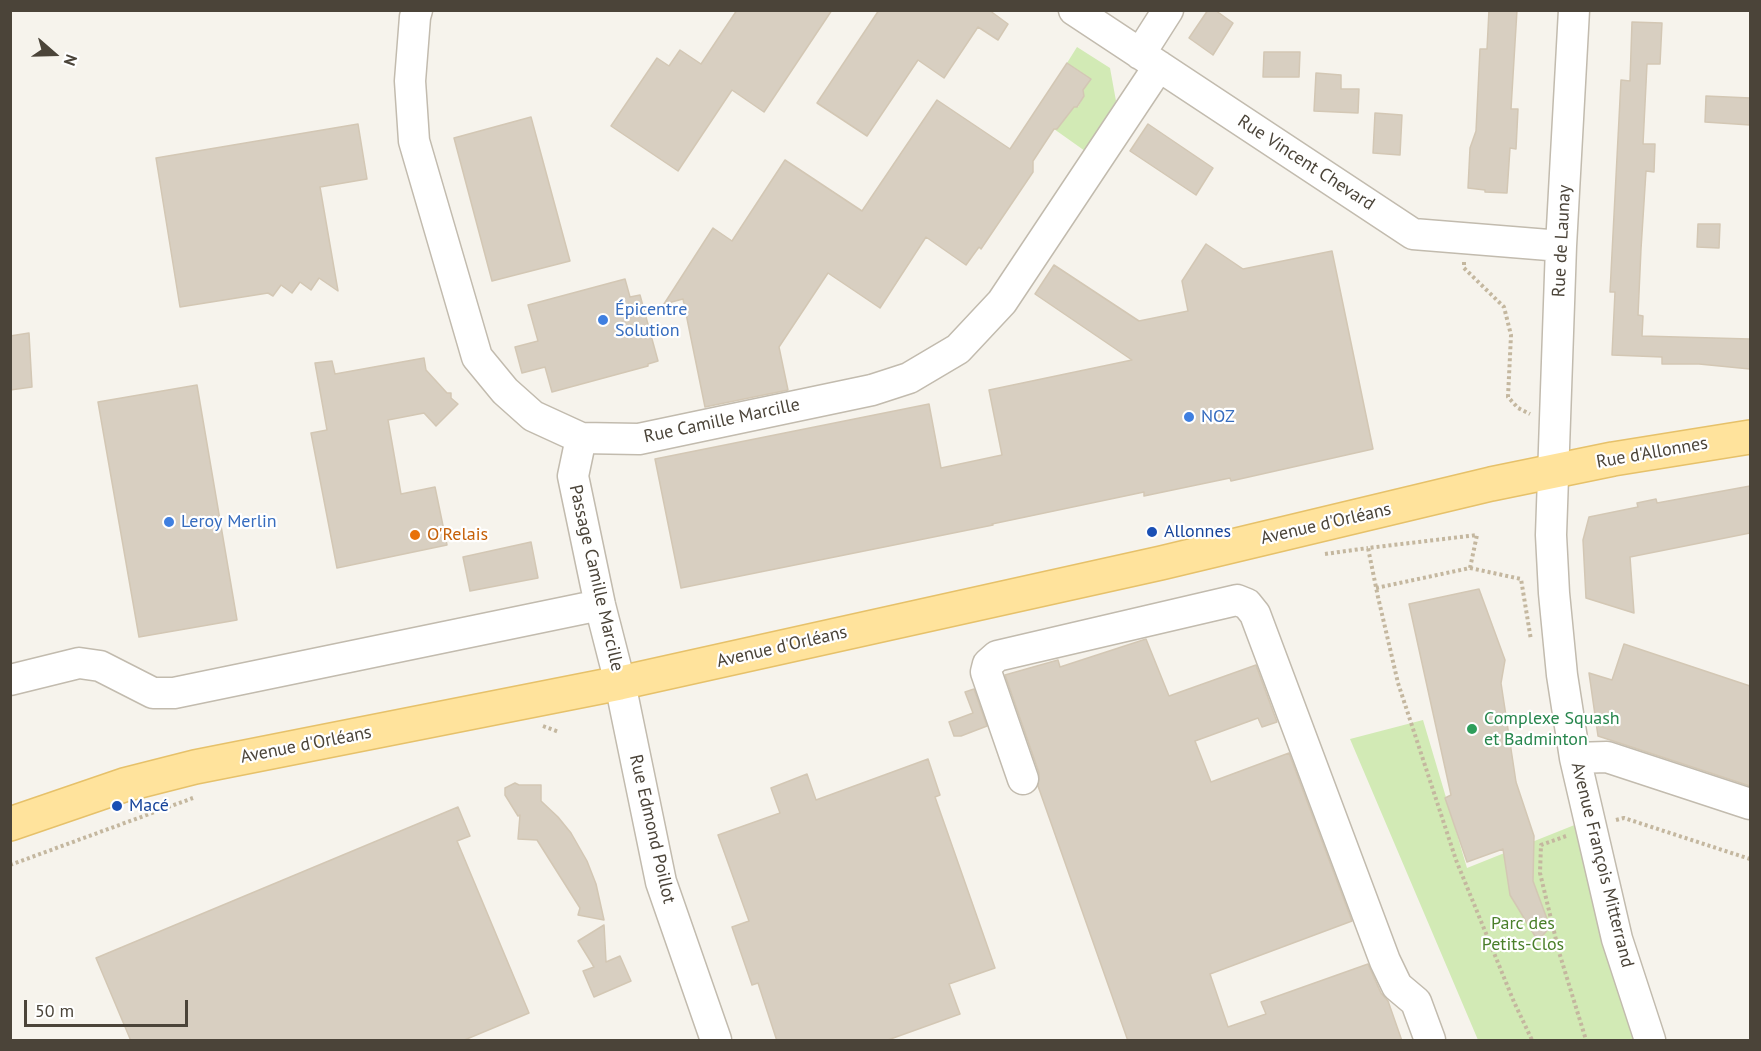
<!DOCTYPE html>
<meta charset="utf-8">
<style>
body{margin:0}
#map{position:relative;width:1761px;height:1051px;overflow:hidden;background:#f6f3ec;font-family:"PT Sans",sans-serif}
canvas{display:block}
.frame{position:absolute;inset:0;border:12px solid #4b4439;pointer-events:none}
.north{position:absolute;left:24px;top:24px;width:60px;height:60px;-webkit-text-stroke:4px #fff;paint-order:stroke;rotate:110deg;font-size:16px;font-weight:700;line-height:24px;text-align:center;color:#4b4439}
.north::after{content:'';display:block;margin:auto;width:21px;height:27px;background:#4b4439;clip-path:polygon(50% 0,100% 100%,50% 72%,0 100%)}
.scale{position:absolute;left:24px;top:1000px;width:164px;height:27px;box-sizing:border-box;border:3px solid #4b4439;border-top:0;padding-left:8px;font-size:18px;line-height:21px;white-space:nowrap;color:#4b4439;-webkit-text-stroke:4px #fff;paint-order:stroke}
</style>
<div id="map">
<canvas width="1761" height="1051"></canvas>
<div class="frame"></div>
<div class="north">N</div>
<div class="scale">50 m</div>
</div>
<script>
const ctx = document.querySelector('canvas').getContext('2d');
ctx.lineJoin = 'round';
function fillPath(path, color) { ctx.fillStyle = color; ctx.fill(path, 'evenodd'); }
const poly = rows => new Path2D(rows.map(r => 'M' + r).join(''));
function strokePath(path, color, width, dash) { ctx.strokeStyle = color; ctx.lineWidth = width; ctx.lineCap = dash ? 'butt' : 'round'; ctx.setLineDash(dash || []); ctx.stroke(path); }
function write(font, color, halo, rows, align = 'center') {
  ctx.font = font + ' "PT Sans",sans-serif'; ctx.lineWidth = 4.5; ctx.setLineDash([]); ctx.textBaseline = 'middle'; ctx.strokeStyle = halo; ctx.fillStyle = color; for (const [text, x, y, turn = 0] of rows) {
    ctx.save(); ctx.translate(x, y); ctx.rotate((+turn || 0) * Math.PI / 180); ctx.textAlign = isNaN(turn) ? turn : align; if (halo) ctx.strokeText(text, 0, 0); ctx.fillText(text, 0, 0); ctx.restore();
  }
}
fillPath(poly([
 [1077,47,1110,68,1116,101,1085,151,1054,129,1057,129,1074,107,1078,107,1084,96,1083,90,1091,79,1067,63],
 [1423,720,1467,868,1577,824,1638,1040,1478,1040,1350,739]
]), '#d2eab5');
const building = poly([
 [737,10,832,10,764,112,732,90,678,171,611,126,657,58,669,66,680,50,701,64,737,10],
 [879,10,989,10,1008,24,998,40,978,27,944,78,918,60,867,136,817,103,879,10],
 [1208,10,1215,10,1233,23,1213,55,1189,38,1208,10],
 [1489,10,1517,10,1511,109,1518,109,1516,149,1510,148,1507,193,1485,192,1485,190,1468,188,1470,148,1476,131,1480,49,1487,49,1489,10],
 [1632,22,1662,23,1660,64,1647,64,1643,144,1655,144,1654,172,1646,171,1641,249,1638,315,1643,316,1642,336,1750,339,1750,369,1699,364,1662,364,1662,357,1612,355,1615,292,1610,292,1621,80,1630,81,1632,22],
 [1264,52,1300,52,1299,77,1263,77,1264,52],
 [1067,63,1091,79,1083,90,1084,96,1077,107,1074,107,1057,129,1054,129,1033,161,1033,172,981,249,979,247,966,265,926,237,880,308,828,273,779,347,788,390,705,407,683,299,664,304,713,228,732,241,785,160,862,211,937,100,1010,149,1067,63],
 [1316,73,1341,75,1341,89,1359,89,1358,113,1314,111,1316,73],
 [1706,96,1750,98,1750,125,1705,122,1706,96],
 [1375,113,1402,115,1400,155,1373,153,1375,113],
 [531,117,570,261,492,281,454,138,531,117],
 [358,124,367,179,320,187,338,291,319,278,311,290,300,282,292,293,281,285,273,296,268,293,180,307,156,158,358,124],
 [1148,124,1213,168,1196,195,1130,151,1148,124],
 [1698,224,1720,224,1719,248,1697,247,1698,224],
 [1206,244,1243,269,1332,251,1373,449,1231,481,1230,478,1144,496,1144,492,992,524,993,525,681,588,655,459,929,404,941,468,1002,455,989,390,1132,360,1035,294,1054,265,1139,321,1188,311,1182,281,1206,244],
 [625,279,630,297,640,295,658,361,648,364,648,366,552,392,545,367,522,373,515,347,538,341,528,305,625,279],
 [29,333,32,387,10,390,10,336,29,333],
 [424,358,426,370,447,393,451,393,451,398,458,404,436,426,424,413,388,420,401,494,435,487,447,545,337,568,311,433,327,430,315,363,332,361,335,374,424,358],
 [197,385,237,620,139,637,98,402,197,385],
 [1750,486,1750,533,1630,557,1634,613,1586,598,1583,540,1589,517,1638,507,1637,503,1656,499,1657,503,1750,486],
 [531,542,538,578,470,591,463,557,531,542],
 [1479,589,1505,660,1501,683,1516,782,1534,836,1533,881,1550,927,1538,941,1510,895,1503,849,1467,862,1445,798,1451,795,1409,604,1479,589],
 [1146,639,1169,696,1256,665,1277,722,1262,727,1258,718,1195,741,1211,782,1289,753,1352,921,1210,974,1228,1027,1266,1014,1261,1002,1368,964,1381,993,1388,1001,1402,1041,1128,1041,1038,786,1039,773,1005,675,1058,660,1060,667,1146,639],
 [1624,644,1750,686,1750,786,1598,736,1589,673,1612,680,1624,644],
 [974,689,987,726,961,736,954,736,949,722,973,713,965,692,974,689],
 [928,759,940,795,935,797,995,968,949,984,960,1014,885,1041,777,1041,758,983,752,985,732,927,749,921,718,835,780,813,771,788,807,774,816,800,928,759],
 [515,783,519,785,541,785,541,801,558,817,571,833,587,861,596,884,604,920,578,915,580,908,537,840,518,839,520,815,518,816,505,795,505,788,515,783],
 [458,807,470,836,457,841,529,1013,462,1041,131,1041,96,958,458,807],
 [604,925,606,962,620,956,631,981,594,997,583,971,594,967,578,941,604,925]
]);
fillPath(building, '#d8cfc1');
strokePath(building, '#d3c7b4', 1.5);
const minor = poly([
 [417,10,415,17,410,81,414,141,477,357,505,391,533,416,581,438,639,439,872,390,909,378,958,349,1002,302,1159,66],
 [1074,10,1413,234,1561,246],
 [1574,10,1561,246,1551,535,1554,593,1562,675,1575,758,1617,939,1650,1040],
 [1140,54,1168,10],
 [581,438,573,476,600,605,620,683,661,882,716,1040],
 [10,680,79,663,100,666,153,693,174,693,600,605],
 [1575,758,1607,757,1750,804],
 [1023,779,986,672,988,664,997,656,1237,600,1247,604,1255,614,1385,961,1397,986,1416,1002,1430,1040]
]);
const major = poly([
 [10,824,124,785,195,767,620,683,1161,563,1491,484,1613,459,1750,437]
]);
strokePath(minor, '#c2bbae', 33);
strokePath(major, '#e6c16a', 36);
strokePath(poly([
 [1464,262,1464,268,1504,307,1511,335,1508,397,1518,408,1530,414],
 [1325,554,1368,548],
 [1470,568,1521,579,1531,640],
 [1376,588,1470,568,1477,535,1368,548,1378,597,1398,683,1456,860,1514,1002,1532,1040],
 [543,726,559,732],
 [1616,820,1624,818,1750,859],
 [1566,836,1541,845,1540,873,1559,952,1586,1040],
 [10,865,193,798]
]), '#c4b79f', 4, [3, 3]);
strokePath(minor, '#fff', 30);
strokePath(major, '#ffe39c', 33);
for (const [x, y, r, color] of [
 [603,320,6,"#3f7fe0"],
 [1189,417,6,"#3f7fe0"],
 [169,522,6,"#3f7fe0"],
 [1152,532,6,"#1a4fb4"],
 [415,535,6,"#e8710a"],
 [1472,729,6,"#2e9e5b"],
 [117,806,6,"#1a4fb4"]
]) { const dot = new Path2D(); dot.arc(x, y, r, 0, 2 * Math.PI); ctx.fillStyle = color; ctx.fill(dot); strokePath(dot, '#fff', 2); }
write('18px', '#4b4439', '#fff', [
 ["Rue Vincent Chevard",1306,163,33],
 ["Rue de Launay",1562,241,-87],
 ["Rue Camille Marcille",722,421,-12],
 ["Rue d'Allonnes",1652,453,-10],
 ["Avenue d'Orléans",1326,524,-13],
 ["Passage Camille Marcille",596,578,77],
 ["Avenue d'Orléans",782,647,-13],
 ["Avenue d'Orléans",306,745,-11],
 ["Rue Edmond Poillot",652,829,77],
 ["Avenue François Mitterrand",1602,865,76]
]);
write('18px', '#366cbe', '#fff', [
 ["Épicentre",615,310],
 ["Solution",615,331],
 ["NOZ",1201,417],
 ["Leroy Merlin",181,522]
], 'left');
write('18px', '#164399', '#fff', [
 ["Allonnes",1164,532],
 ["Macé",129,806]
], 'left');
write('18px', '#c56008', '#fff', [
 ["O'Relais",427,535]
], 'left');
write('18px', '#27864d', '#fff', [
 ["Complexe Squash",1484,719],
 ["et Badminton",1484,740]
], 'left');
write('18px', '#4a7f2a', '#fff', [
 ["Parc des",1523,924],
 ["Petits-Clos",1523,945]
]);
</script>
